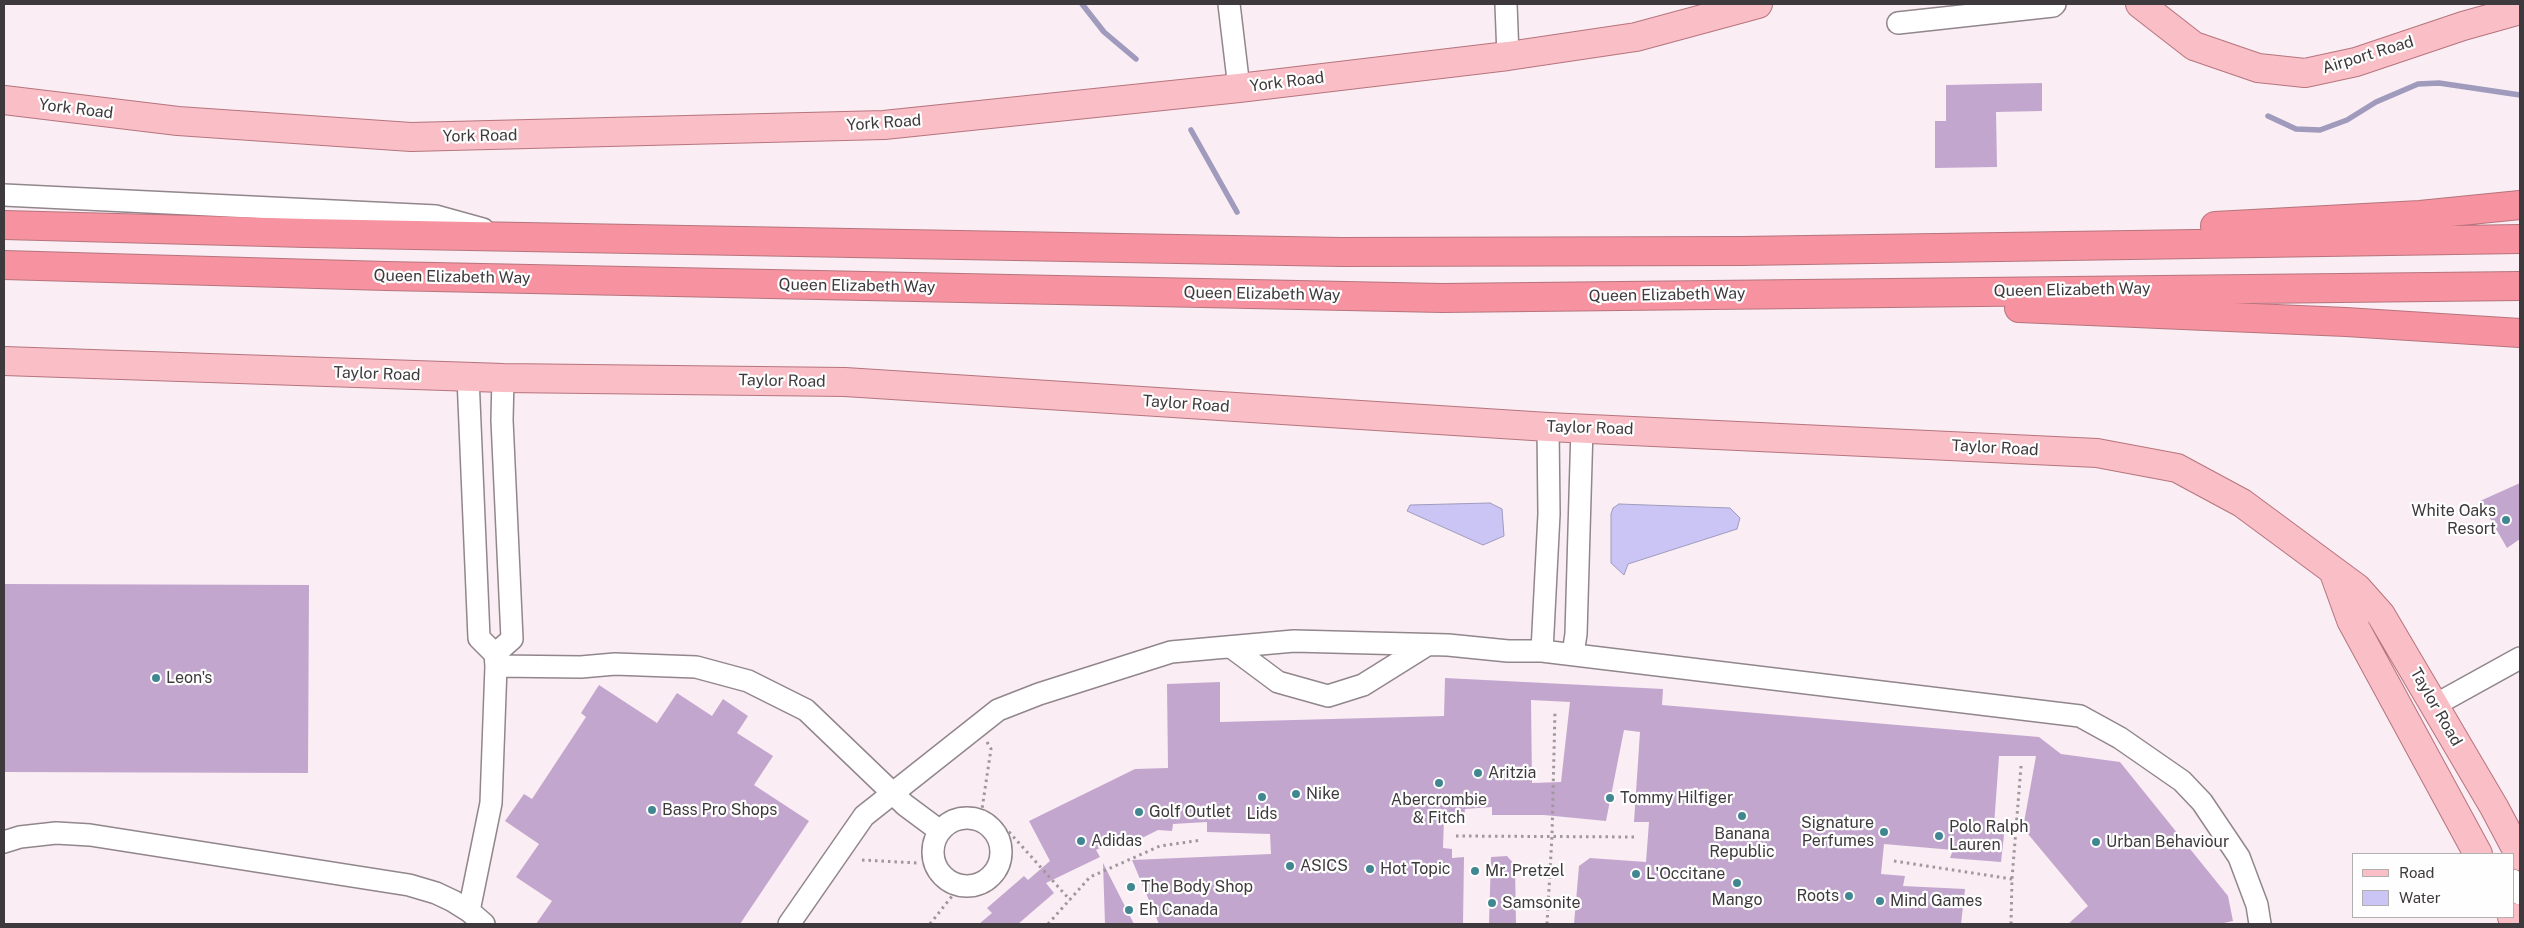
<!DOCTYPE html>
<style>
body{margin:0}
#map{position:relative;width:2524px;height:928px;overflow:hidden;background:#faedf4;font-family:"Public Sans",sans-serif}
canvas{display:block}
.frame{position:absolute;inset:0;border:5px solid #3e393c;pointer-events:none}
.legend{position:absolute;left:2352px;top:853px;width:162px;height:65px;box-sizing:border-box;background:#fefefe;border:1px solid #b1afb0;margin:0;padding:6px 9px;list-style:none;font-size:15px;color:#3e393c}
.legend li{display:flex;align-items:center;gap:10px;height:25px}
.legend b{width:25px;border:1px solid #b1afb0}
</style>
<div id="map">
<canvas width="2524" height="928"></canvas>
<div class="frame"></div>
<ul class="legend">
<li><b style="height:6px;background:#fabec6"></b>Road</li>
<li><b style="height:14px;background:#cac5f4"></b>Water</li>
</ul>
</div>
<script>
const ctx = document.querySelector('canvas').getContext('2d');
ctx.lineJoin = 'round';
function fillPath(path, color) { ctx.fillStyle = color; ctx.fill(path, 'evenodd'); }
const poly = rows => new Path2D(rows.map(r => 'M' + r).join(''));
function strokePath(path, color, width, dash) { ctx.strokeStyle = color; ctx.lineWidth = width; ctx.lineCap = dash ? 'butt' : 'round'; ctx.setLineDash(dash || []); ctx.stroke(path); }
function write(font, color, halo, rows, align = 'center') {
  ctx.font = font + ' "Public Sans",sans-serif'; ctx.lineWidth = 4.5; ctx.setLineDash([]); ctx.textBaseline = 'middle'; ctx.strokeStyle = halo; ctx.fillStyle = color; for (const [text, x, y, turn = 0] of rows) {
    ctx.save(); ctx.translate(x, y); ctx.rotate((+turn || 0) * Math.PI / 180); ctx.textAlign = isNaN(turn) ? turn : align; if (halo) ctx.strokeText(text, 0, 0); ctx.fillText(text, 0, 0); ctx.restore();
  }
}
const water = poly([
 [1490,503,1502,509,1504,536,1483,545,1407,511,1410,505,1490,503],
 [1619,504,1730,508,1740,518,1737,529,1628,564,1624,575,1611,563,1611,514,1613,508,1619,504]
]);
fillPath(water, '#cac5f4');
strokePath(water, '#a09bbd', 1);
strokePath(poly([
 [1082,4,1104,32,1136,59],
 [2268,116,2296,129,2320,130,2347,120,2376,102,2418,84,2439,83,2520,95],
 [1191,130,1237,212]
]), '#a09bbd', 5.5);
fillPath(poly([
 [2042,83,2042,111,1996,112,1997,167,1935,168,1935,121,1946,121,1946,85],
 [2520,483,2520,539,2507,548,2480,501],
 [4,584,309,585,308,773,4,772],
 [1445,678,1663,689,1662,705,2039,737,2061,754,2120,762,2228,896,2233,921,2219,924,2068,924,2088,906,2023,828,2036,756,1999,756,1994,826,2005,826,2001,862,1950,858,1953,850,1884,844,1881,874,1905,876,1903,886,1965,889,1961,924,1574,924,1579,866,1590,858,1646,862,1649,822,1634,822,1640,732,1624,730,1606,821,1544,815,1492,815,1492,807,1465,809,1464,818,1444,817,1443,848,1452,849,1452,858,1464,857,1463,924,1159,924,1132,860,1271,854,1270,834,1207,832,1207,822,1173,824,1172,831,1158,830,1126,846,1122,837,1096,850,1100,857,1046,883,1054,893,1018,924,979,924,992,913,987,908,1024,876,1028,880,1050,861,1029,821,1135,769,1168,768,1167,684,1220,682,1220,722,1444,716],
 [1531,700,1570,702,1561,782,1532,783],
 [599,685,657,723,677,693,712,716,723,699,748,716,737,733,773,756,754,785,809,821,740,924,536,924,552,901,516,877,539,844,505,821,524,794,532,799,586,717,581,713],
 [1507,856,1515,865,1516,924,1489,924,1491,857],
 [1103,863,1134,924,1105,924]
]), '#c3a6ce');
const minor = poly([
 [1229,4,1239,88],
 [1506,4,1508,56],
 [1898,23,2053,6,2055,4],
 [4,195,436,216,483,229],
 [468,377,479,638,495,654,496,666,491,803,469,911],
 [1231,647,1278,682,1328,696,1363,685,1427,645],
 [1542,651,1549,514,1548,427],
 [495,654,512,639,502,420,503,378],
 [1573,654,1576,634,1582,428],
 [496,666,581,667,615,664,696,667,748,681,806,710,905,805,940,831],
 [2435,705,2520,658],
 '933 852a34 34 0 1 1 68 0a34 34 0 1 1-68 0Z',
 [4,842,20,837,56,833,90,835,409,885,436,893,453,901,469,911,484,924],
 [2513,880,2520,894],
 [789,924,864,816,998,710,1039,694,1171,652,1294,641,1448,645,1508,651,1542,651,2080,716,2120,738,2182,781,2202,802,2239,857,2257,905,2260,924]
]);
const major = poly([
 [2140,4,2194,46,2258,68,2305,73,2356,62,2463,26,2520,10],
 [4,100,178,121,411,137,884,125,1239,88,1508,56,1636,37,1758,4],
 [4,361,503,378,845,382,1548,427,2097,453,2177,468,2242,503,2357,588,2381,615,2494,807,2520,856],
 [2334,573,2351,620,2478,854],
 [2512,917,2516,924]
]);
const highway = poly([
 [4,225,306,233,1341,252,1742,251,2520,239],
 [2215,226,2420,215,2520,205],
 [4,265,386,276,1442,298,2520,286],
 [2019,308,2346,322,2520,333]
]);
strokePath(minor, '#91868c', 24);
strokePath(major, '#b6747d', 30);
strokePath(highway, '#b6747d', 30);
strokePath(poly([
 [987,742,991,749,982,809,1010,833,1070,900],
 [1456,836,1636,837],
 [1000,841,1010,833],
 [862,860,917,863],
 [1894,861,2012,879],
 [930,924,960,886],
 [1048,924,1090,877,1160,846,1202,840],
 [1547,924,1552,836,1555,710],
 [2011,924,2012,879,2021,766]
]), '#a0979c', 3, [2.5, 4]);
strokePath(minor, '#fff', 21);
strokePath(major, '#fabec6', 28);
strokePath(highway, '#f793a0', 28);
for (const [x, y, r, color] of [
 [2506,520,5,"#418792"],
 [156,678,5,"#418792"],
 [1478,773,5,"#418792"],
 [1439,783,5,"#418792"],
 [1296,794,5,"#418792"],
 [1262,797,5,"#418792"],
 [1610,798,5,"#418792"],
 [652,810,5,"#418792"],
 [1139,812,5,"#418792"],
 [1742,816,5,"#418792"],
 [1884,832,5,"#418792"],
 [1939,836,5,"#418792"],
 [1081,841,5,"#418792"],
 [2096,842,5,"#418792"],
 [1290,866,5,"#418792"],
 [1370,869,5,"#418792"],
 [1475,871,5,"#418792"],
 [1636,874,5,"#418792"],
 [1737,883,5,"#418792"],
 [1131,887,5,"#418792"],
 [1849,896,5,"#418792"],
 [1880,901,5,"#418792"],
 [1492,903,5,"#418792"],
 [1129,910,5,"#418792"]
]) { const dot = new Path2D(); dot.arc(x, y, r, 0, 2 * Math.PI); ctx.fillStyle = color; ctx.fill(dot); strokePath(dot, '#fefefe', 2); }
write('16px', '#3e393c', '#fefefe', [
 ["Airport Road",2368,55,-17],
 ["York Road",1287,82,-7],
 ["York Road",76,109,7],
 ["York Road",884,123,-4],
 ["York Road",480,136,-1],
 ["Queen Elizabeth Way",452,277,1],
 ["Queen Elizabeth Way",857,286,1],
 ["Queen Elizabeth Way",2072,290,-1],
 ["Queen Elizabeth Way",1262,294,1],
 ["Queen Elizabeth Way",1667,295,-1],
 ["Taylor Road",377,374,2],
 ["Taylor Road",782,381,1],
 ["Taylor Road",1186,404,4],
 ["Taylor Road",1590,428,2],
 ["Taylor Road",1995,448,3],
 ["Taylor Road",2436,707,60]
]);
write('16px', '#3e393c', '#fefefe', [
 ["White Oaks",2496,511,"right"],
 ["Resort",2496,529,"right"],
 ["Leon's",166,678],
 ["Aritzia",1488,773],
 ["Nike",1306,794],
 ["Tommy Hilfiger",1620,798],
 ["Abercrombie",1439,800,"center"],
 ["& Fitch",1439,818,"center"],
 ["Bass Pro Shops",662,810],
 ["Golf Outlet",1149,812],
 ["Lids",1262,814,"center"],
 ["Signature",1874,823,"right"],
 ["Perfumes",1874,841,"right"],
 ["Polo Ralph",1949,827],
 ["Lauren",1949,845],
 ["Banana",1742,834,"center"],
 ["Republic",1742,852,"center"],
 ["Adidas",1091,841],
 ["Urban Behaviour",2106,842],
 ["ASICS",1300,866],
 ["Hot Topic",1380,869],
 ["Mr. Pretzel",1485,871],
 ["L'Occitane",1646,874],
 ["The Body Shop",1141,887],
 ["Roots",1839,896,"right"],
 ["Mango",1737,900,"center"],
 ["Mind Games",1890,901],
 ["Samsonite",1502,903],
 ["Eh Canada",1139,910]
], 'left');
</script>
